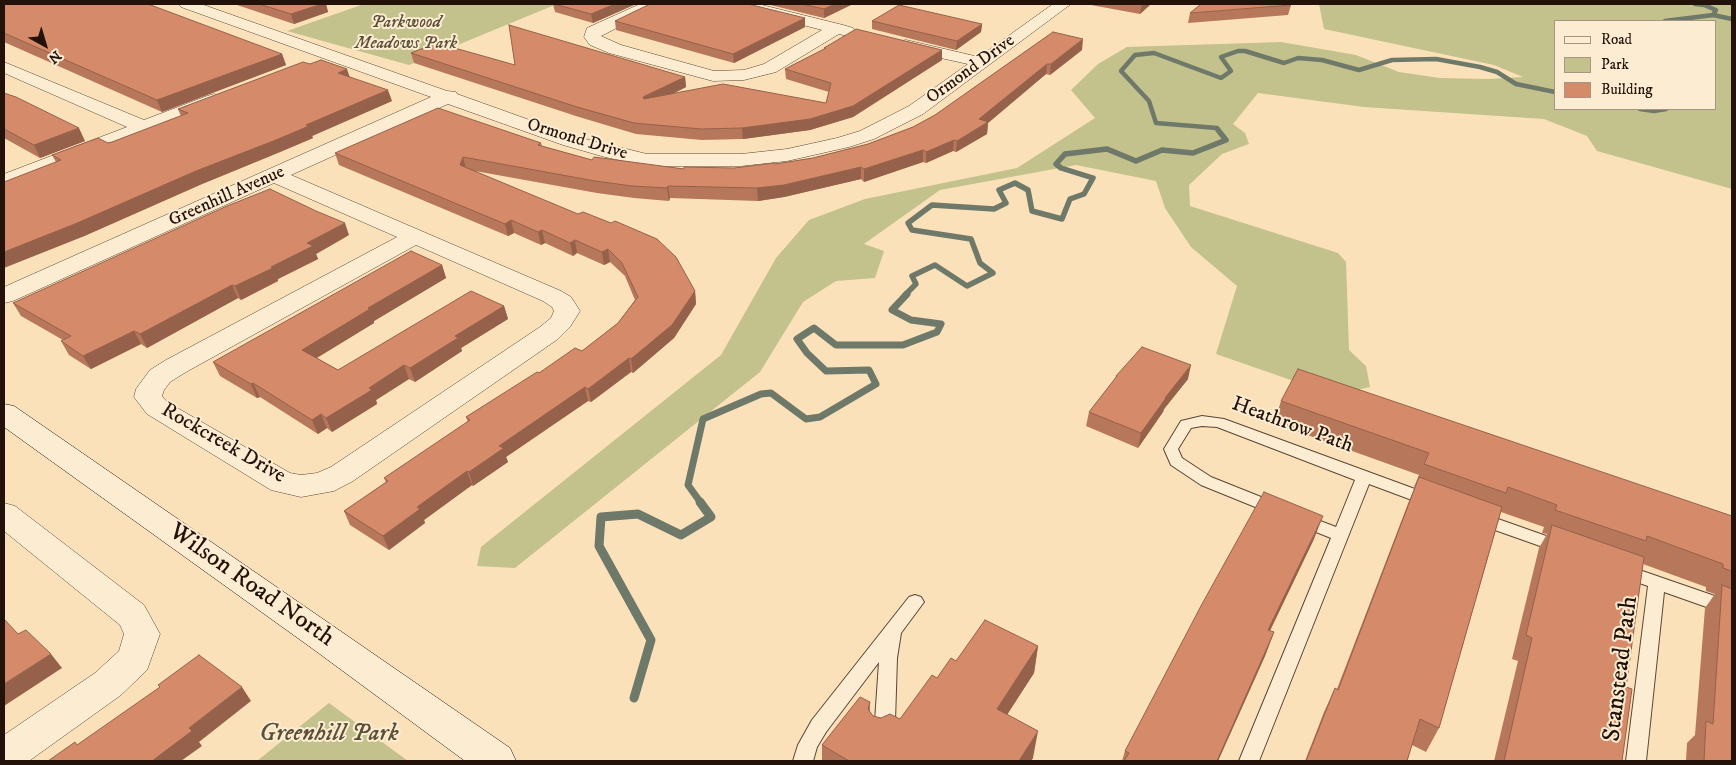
<!DOCTYPE html>
<style>
body{margin:0}
#map{position:relative;width:1736px;height:765px;overflow:hidden;background:#fbe1b9;font-family:"IM FELL DW Pica",serif}
canvas{display:block}
.frame{position:absolute;inset:0;border:5px solid #231209;pointer-events:none}
.legend{position:absolute;left:1554px;top:20px;width:162px;height:90px;box-sizing:border-box;background:#fcecd2;border:1px solid #a59582;margin:0;padding:6px 9px;list-style:none;font-size:15px;color:#231209}
.legend li{display:flex;align-items:center;gap:10px;height:25px}
.legend b{width:25px;border:1px solid #a59582}
.north{position:absolute;left:20px;top:20px;width:50px;height:50px;-webkit-text-stroke:4px #fcecd2;paint-order:stroke;rotate:141deg;font-size:14px;font-weight:700;line-height:20px;text-align:center;color:#231209}
.north::after{content:'';display:block;margin:auto;width:18px;height:22px;background:#231209;clip-path:polygon(50% 0,100% 100%,50% 72%,0 100%)}
</style>
<div id="map">
<canvas width="1736" height="765"></canvas>
<div class="frame"></div>
<ul class="legend">
<li><b style="height:6px;background:#fcecd2"></b>Road</li>
<li><b style="height:14px;background:#c3c18c"></b>Park</li>
<li><b style="height:14px;background:#d58a6a"></b>Building</li>
</ul>
<div class="north">N</div>
</div>
<script>
const ctx = document.querySelector('canvas').getContext('2d');
ctx.lineJoin = 'round';
function fillPath(path, color) { ctx.fillStyle = color; ctx.fill(path, 'evenodd'); }
const poly = rows => new Path2D(rows.map(r => 'M' + r).join(''));
function strokePath(path, color, width, dash) { ctx.strokeStyle = color; ctx.lineWidth = width; ctx.lineCap = dash ? 'butt' : 'round'; ctx.setLineDash(dash || []); ctx.stroke(path); }
function write(font, color, halo, rows, align = 'center') {
  ctx.font = font + ' "IM FELL DW Pica",serif'; ctx.lineWidth = 4; ctx.setLineDash([]); ctx.textBaseline = 'middle'; ctx.strokeStyle = halo; ctx.fillStyle = color; for (const [text, x, y, turn = 0] of rows) {
    ctx.save(); ctx.translate(x, y); ctx.rotate((+turn || 0) * Math.PI / 180); ctx.textAlign = isNaN(turn) ? turn : align; if (halo) ctx.strokeText(text, 0, 0); ctx.fillText(text, 0, 0); ctx.restore();
  }
}
fillPath(poly([
 [364,4,557,4,409,65,287,31],
 [1319,4,1732,4,1732,189,1597,151,1587,136,1544,119,1364,107,1258,93,1233,124,1245,133,1249,144,1222,154,1189,185,1190,206,1338,253,1346,262,1349,350,1366,366,1370,387,1334,395,1216,354,1237,286,1191,247,1165,208,1156,181,1076,165,940,190,864,244,884,251,875,278,836,281,803,302,760,372,515,568,477,566,481,547,721,355,776,258,809,220,865,199,1017,168,1095,118,1071,90,1098,64,1127,47,1281,42,1356,55,1399,72,1440,78,1489,79,1523,77,1494,65,1324,29],
 [1555,21,1715,21,1715,109,1555,109],
 [329,703,408,761,257,761]
]), '#c3c18c');
strokePath(poly([
 [1695,4,1704,5,1716,10,1713,15],
 [1665,21,1713,15,1732,19],
 [1640,109,1654,111,1666,109],
 [1219,131,1217,128,1156,123,1149,101,1121,71,1135,55,1154,53,1221,78,1231,71,1221,57,1238,51,1245,51,1284,63,1298,58,1322,60,1359,70,1392,60,1436,59,1480,67,1497,72,1516,84,1555,92]
]), '#6e7969', 4.5);
strokePath(poly([
 [905,295,916,284,912,276,935,265,967,286,993,273,980,263,971,239,912,230,908,223,932,205,994,209,1006,203,999,190,1015,183,1028,190,1032,211,1062,219,1070,199,1084,194,1093,178,1061,168,1056,164,1065,154,1107,149,1136,161,1162,150,1193,153,1226,140,1218,130]
]), '#6e7969', 5.5);
strokePath(poly([
 [701,503,688,485,703,419,761,394,771,393,806,419,820,417,876,384,869,370,826,371,807,353,797,339,814,328,836,345,903,345,937,332,941,324,911,320,892,310,907,294]
]), '#6e7969', 7);
strokePath(poly([
 [634,698,651,640,599,546,601,517,638,514,681,535,711,517,700,502]
]), '#6e7969', 9);
const lane = poly([
 [1202,416,1224,419,1434,496,1436,500,1434,504,1428,506,1369,484,1259,761,1239,761,1331,538,1296,524,1294,520,1296,516,1302,514,1336,527,1355,480,1217,427,1202,426,1191,428,1178,449,1182,458,1211,477,1281,505,1283,509,1281,513,1275,515,1201,485,1171,465,1164,449,1181,421,1202,416],
 [1481,513,1566,543,1568,547,1566,551,1560,553,1475,523,1473,519,1475,515,1481,513],
 [1625,565,1732,602,1732,616,1664,592,1646,761,1626,761,1648,586,1619,576,1617,571,1619,566,1625,565],
 [915,595,921,597,924,602,901,633,897,658,895,721,888,738,881,740,874,738,871,732,875,721,879,662,826,732,817,747,813,761,793,761,798,745,812,720,909,597,915,595]
]);
const street = poly([
 [179,4,201,4,447,91,456,92,457,94,577,137,647,154,741,154,787,149,837,138,860,131,909,106,968,64,900,49,898,45,900,41,906,40,979,57,1053,4,1071,4,923,114,874,139,849,147,787,161,741,166,647,166,605,157,563,145,448,104,291,175,561,291,571,297,580,311,570,327,558,339,353,481,334,491,301,497,271,490,147,414,134,397,136,389,150,370,166,360,397,237,274,183,13,301,4,303,4,287,431,97,181,7,179,4],
 [416,245,543,301,552,307,554,311,551,318,540,327,331,467,317,473,301,475,290,473,167,402,162,396,164,390,170,382,186,372,416,245],
 [640,4,660,4,658,7,601,36,621,45,714,71,744,70,764,64,822,30,734,7,732,4,758,4,843,25,853,28,855,31,853,34,847,36,839,34,776,72,744,80,713,81,609,53,590,45,584,37,587,28,640,4],
 [4,62,144,120,207,96,214,94,221,96,223,100,221,104,4,187,4,174,127,127,4,73,4,62],
 [4,503,15,506,144,605,160,634,147,670,121,695,29,761,4,761,4,735,95,673,119,651,124,634,120,625,4,531,4,503]
]);
const secondary = poly([
 [4,404,14,406,510,748,516,761,465,761,313,649,4,427,4,404]
]);
strokePath(lane, '#594635', 2);
strokePath(street, '#594635', 1);
strokePath(secondary, '#231209', 1);
fillPath(lane, '#fcecd2');
fillPath(street, '#fcecd2');
fillPath(secondary, '#fcecd2');
fillPath(poly([
 [4,4,282,54,286,65,162,112,4,42],
 [234,4,326,4,328,12,294,24],
 [553,4,636,4,593,23,555,12],
 [766,4,853,4,824,18],
 [1092,4,1151,4,1140,14,1091,5],
 [1291,5,1288,15,1188,23,1190,13],
 [805,18,805,27,734,63,616,30,615,21],
 [872,21,982,24,981,32,956,50,872,29],
 [1053,32,1082,50,1050,75,1046,74,988,123,987,134,956,152,953,151,926,163,923,162,864,182,861,179,784,197,758,201,670,198,669,201,634,198,597,193,475,171,695,291,696,304,674,338,633,373,631,372,591,402,588,401,506,457,508,462,473,486,472,485,424,520,425,523,389,550,350,525,344,511,386,482,384,478,468,422,466,417,539,373,582,351,618,323,635,300,625,276,610,262,604,265,577,253,573,256,545,243,541,245,514,233,508,236,339,165,335,153,541,143,542,146,592,160,684,169,734,168,775,164,813,158,868,144,913,127,935,115],
 [824,48,942,60,853,117,810,130,743,139,702,140,636,134,579,117,414,63,411,53,515,65,685,77,686,87,674,93,826,103,829,92,786,79,785,69,824,50],
 [310,64,349,76,392,101,312,136,313,138,280,152,202,184,82,237,56,162,52,155,112,142,181,116,178,109],
 [4,93,85,141,40,158,4,138],
 [349,235,316,254,318,259,278,279,278,281,241,300,238,298,147,348,141,344,91,369,69,355,61,341,63,340,21,316,13,303],
 [442,265,446,278,374,321,374,323,317,358,338,370,504,306,508,319,461,348,462,351,415,382,409,379,376,400,377,404,332,432,327,428,318,434,260,397,257,398,220,376,213,362],
 [1116,376,1188,379,1164,409,1163,412,1138,448,1086,426,1089,412,1115,379],
 [1281,401,1732,516,1732,761,1686,761,1687,743,1695,735,1705,608,1715,594,1706,591,1706,587,1643,564,1626,687,1622,761,1494,761,1518,661,1512,659,1539,548,1547,534,1542,533,1544,527,1501,512,1439,728,1426,752,1412,745,1407,761,1305,761,1324,712,1335,688,1337,689,1409,501,1415,487,1414,487,1419,475,1274,423],
 [1314,539,1270,631,1274,632,1265,656,1218,761,1122,761,1125,751],
 [1038,646,1034,673,1007,715,1033,758,1031,761,822,761,822,745,870,702,870,712,873,716,881,718,900,719,937,678,956,661]
]), '#b7775b');
fillPath(poly([
 [313,4,326,4,328,12,294,24,291,14],
 [615,4,636,4,593,23,591,14],
 [835,4,853,4,824,18,824,9],
 [1142,4,1151,4,1140,14],
 [805,18,805,27,734,63,733,54],
 [982,24,981,32,956,50,957,41],
 [1083,39,1082,50,1050,75,1051,64],
 [942,50,942,60,853,117,810,130,743,139,742,128,810,119],
 [282,54,286,65,162,112,157,100],
 [1047,64,1046,74,988,123,987,134,956,152,957,141,979,119],
 [347,69,351,81,338,73],
 [685,77,686,87,645,108,643,97],
 [388,90,392,101,312,136,313,138,280,152,202,184,82,237,4,268,4,252],
 [79,128,85,141,40,158,34,145],
 [954,140,953,151,926,163,926,152],
 [923,150,923,162,864,182,864,169],
 [463,157,466,169,460,165],
 [861,167,861,179,784,197,758,201,757,188],
 [668,186,670,198,669,201,667,188],
 [511,220,514,233,508,236,505,224],
 [345,223,349,235,316,254,318,259,278,279,278,281,241,300,235,286,271,267,307,243],
 [542,230,545,243,541,245,538,232],
 [575,240,577,253,573,256,570,243],
 [608,249,610,262,604,265,602,252],
 [442,265,446,278,374,321,374,323,308,363,302,350,368,308],
 [232,285,238,298,147,348,140,334],
 [695,291,696,304,674,338,633,373,631,359],
 [504,306,508,319,461,348,462,351,415,382,410,368,455,336],
 [134,331,141,344,91,369,83,356],
 [629,358,631,372,591,402,588,389],
 [404,365,409,379,376,400,377,404,332,432,326,418,369,388],
 [1191,365,1188,379,1164,409,1163,412,1138,448,1141,433,1165,398],
 [253,383,260,397,257,398,251,384],
 [585,387,588,401,506,457,508,462,473,486,469,472,499,446],
 [321,414,327,428,318,434,312,420],
 [467,471,472,485,424,520,425,523,389,550,383,536,417,507],
 [1323,516,1314,539,1259,653,1268,630],
 [1274,632,1265,656,1218,761,1217,761],
 [1038,646,1034,673,993,736,997,709],
 [51,654,62,668,4,706,4,684],
 [242,687,251,701,199,742,202,746,181,761,152,761,189,728],
 [1038,731,1033,758,1031,761,1019,761]
]), '#95614a');
const building = poly([
 [4,4,148,4,282,54,157,100,4,33,4,4],
 [259,4,322,4,291,14,259,4],
 [554,4,615,4,591,14,554,4],
 [650,4,748,4,805,18,733,54,615,21,650,4],
 [802,4,835,4,824,9,802,4],
 [1201,4,1287,4,1291,5,1190,13,1201,4],
 [899,5,982,24,957,41,872,21,899,5],
 [509,25,685,77,643,97,644,99,723,84,826,103,831,83,785,69,826,48,824,48,856,29,942,50,853,106,810,119,742,128,701,129,634,123,577,107,411,53,437,43,515,65,509,25],
 [1053,32,1083,39,1051,64,1047,64,979,119,988,122,957,141,954,140,926,152,923,150,864,169,861,167,784,185,757,188,668,186,667,188,632,186,595,181,463,157,460,165,578,214,583,212,611,223,615,221,657,239,676,257,695,291,672,325,631,359,629,358,588,389,585,387,499,446,504,448,469,472,467,471,417,507,420,509,383,536,344,511,388,481,384,478,470,420,466,417,537,372,539,373,575,348,582,351,618,323,638,297,622,263,608,249,602,252,575,240,570,243,542,230,538,232,511,220,505,224,335,153,438,108,541,143,538,145,592,160,594,157,684,169,684,167,734,168,774,163,775,164,813,158,868,144,913,127,935,115,1053,32],
 [321,60,347,69,338,73,388,90,306,125,309,126,276,140,196,171,75,224,4,252,4,182,61,160,52,155,98,138,108,143,112,142,188,113,178,109,303,62,310,64,321,60],
 [4,93,16,97,79,128,34,145,4,129,4,93],
 [270,189,316,211,345,223,307,243,313,246,271,267,273,268,235,286,232,285,140,334,134,331,83,356,61,341,71,336,13,303,227,206,270,189],
 [411,251,442,265,368,308,370,309,302,350,338,370,471,291,504,306,455,336,458,338,410,368,404,365,369,388,372,390,326,418,321,414,312,420,253,383,251,384,213,362,411,251],
 [1142,347,1191,365,1165,398,1166,398,1141,433,1089,412,1117,376,1116,376,1142,347],
 [1298,369,1732,516,1732,571,1723,568,1723,564,1647,536,1646,541,1555,510,1557,505,1508,487,1506,493,1424,464,1429,453,1281,401,1298,369],
 [1419,477,1502,507,1439,728,1420,719,1407,761,1306,761,1335,688,1338,690,1419,477],
 [1264,492,1323,516,1268,630,1274,632,1217,761,1124,761,1129,753,1125,751,1202,604,1264,492],
 [1552,525,1644,557,1626,687,1632,689,1622,761,1504,761,1532,638,1526,635,1552,525],
 [1722,585,1732,589,1732,761,1704,761,1706,721,1713,724,1722,585],
 [4,619,18,634,26,630,51,654,4,684,4,619],
 [985,620,1038,646,997,709,1038,731,1019,761,849,761,822,745,860,697,870,702,868,709,873,716,881,718,890,714,900,719,932,675,937,678,951,658,956,661,985,620],
 [199,655,242,687,189,728,192,731,152,761,48,761,75,742,77,745,160,687,158,685,199,655]
]);
fillPath(building, '#d58a6a');
strokePath(building, '#95614a', 1);
write('italic 18px', '#5b4f37', '#fcecd2', [
 ["Parkwood",406,23],
 ["Meadows Park",406,44]
]);
write('18px', '#231209', '#fcecd2', [
 ["Ormond Drive",971,70,-36],
 ["Ormond Drive",577,140,17],
 ["Greenhill Avenue",227,197,-24]
]);
write('21px', '#231209', '#fcecd2', [
 ["Heathrow Path",1292,426,20],
 ["Rockcreek Drive",223,444,30]
]);
write('25px', '#231209', '#fcecd2', [
 ["Wilson Road North",251,586,35],
 ["Stanstead Path",1622,669,-83]
]);
write('italic 25px', '#5b4f37', '#fcecd2', [
 ["Greenhill Park",329,735]
]);
</script>
